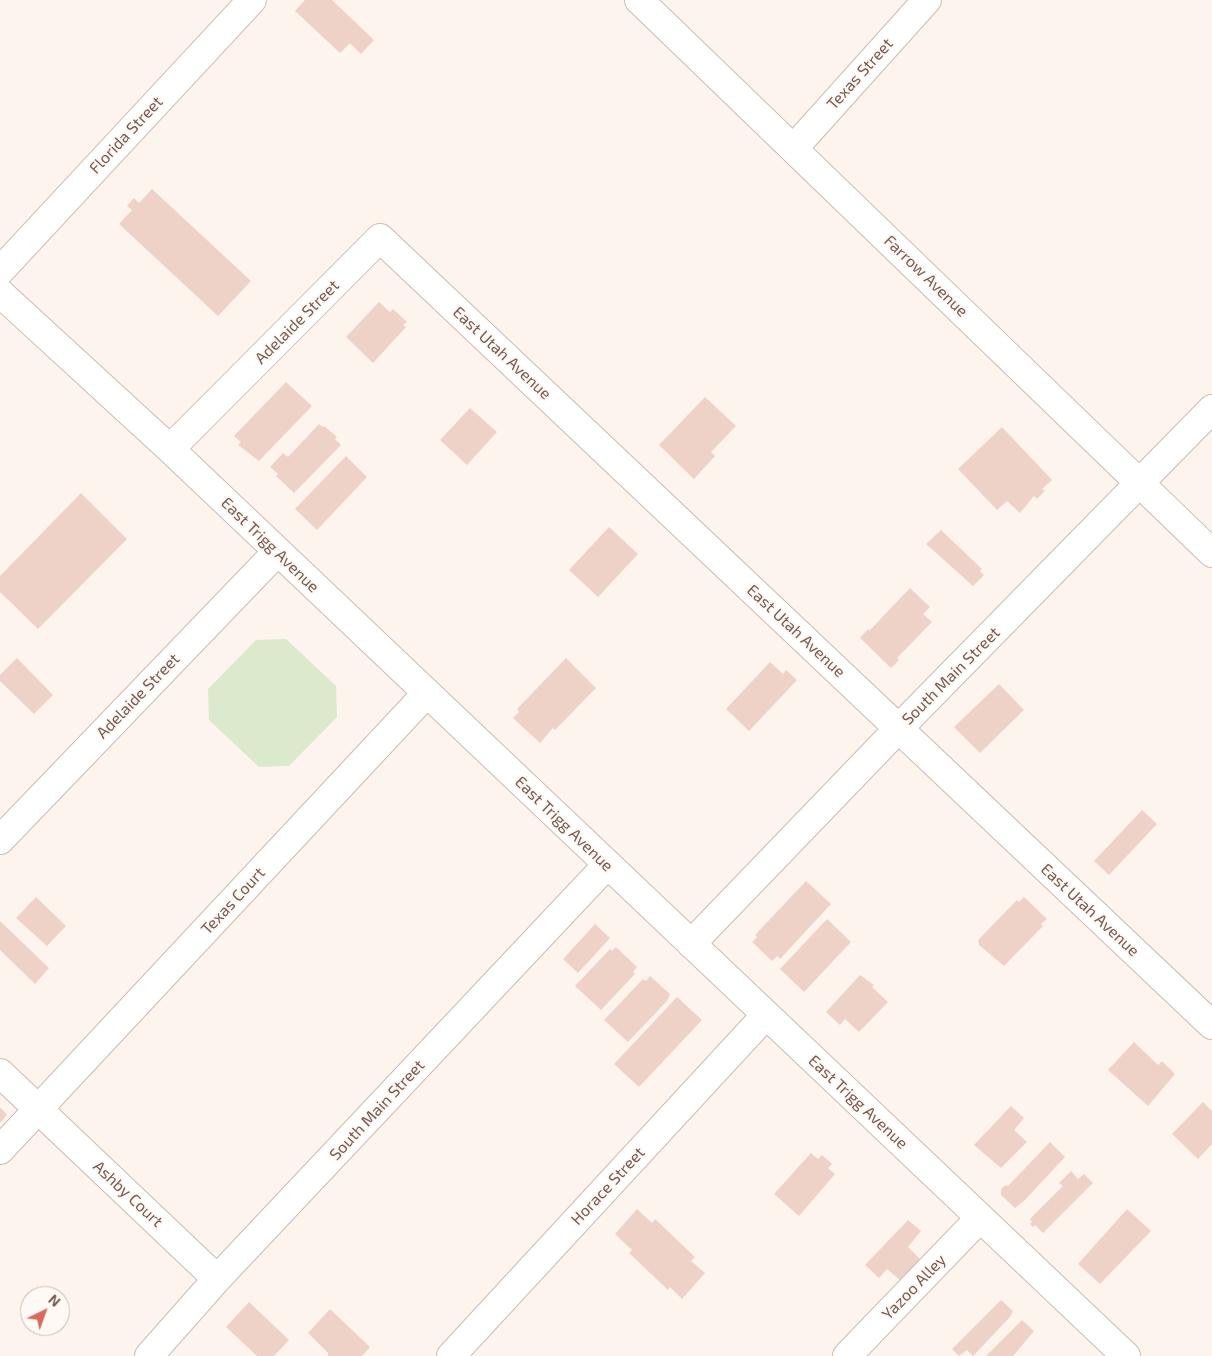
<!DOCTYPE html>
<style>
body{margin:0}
#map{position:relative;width:1212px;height:1356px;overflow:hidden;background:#fcf4ed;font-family:"Exo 2",sans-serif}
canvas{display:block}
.north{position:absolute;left:20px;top:1286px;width:50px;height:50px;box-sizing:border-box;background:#fef9f4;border:1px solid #c8b9b3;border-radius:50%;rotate:42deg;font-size:14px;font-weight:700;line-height:20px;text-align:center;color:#765951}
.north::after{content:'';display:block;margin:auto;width:18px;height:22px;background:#da695d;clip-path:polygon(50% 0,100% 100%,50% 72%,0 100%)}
</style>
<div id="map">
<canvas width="1212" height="1356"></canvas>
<div class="north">N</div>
</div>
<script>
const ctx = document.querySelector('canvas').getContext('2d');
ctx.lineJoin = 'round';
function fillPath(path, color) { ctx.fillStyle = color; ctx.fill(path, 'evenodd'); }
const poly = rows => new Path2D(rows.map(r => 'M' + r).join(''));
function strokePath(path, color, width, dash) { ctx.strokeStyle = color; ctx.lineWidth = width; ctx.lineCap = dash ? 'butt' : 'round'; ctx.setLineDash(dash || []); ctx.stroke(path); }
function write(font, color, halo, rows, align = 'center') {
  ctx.font = font + ' "Exo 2",sans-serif'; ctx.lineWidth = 4; ctx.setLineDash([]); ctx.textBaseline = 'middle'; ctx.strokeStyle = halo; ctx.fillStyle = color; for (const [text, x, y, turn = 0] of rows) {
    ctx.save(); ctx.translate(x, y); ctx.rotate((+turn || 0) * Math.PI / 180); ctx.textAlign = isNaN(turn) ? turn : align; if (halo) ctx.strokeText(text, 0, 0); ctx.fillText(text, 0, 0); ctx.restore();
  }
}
fillPath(poly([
 [286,639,336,686,337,717,289,766,259,767,209,720,208,689,256,640]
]), '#dbe9cc');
fillPath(poly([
 [305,0,332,0,374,40,361,54,350,43,340,53,295,11],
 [152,189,251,281,218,316,119,224,132,210,127,206,134,198,139,203],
 [379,302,390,312,393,309,407,322,403,325,406,327,373,363,346,337],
 [286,382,312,406,259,461,238,445,241,442,234,436],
 [705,397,736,426,711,452,715,456,694,479,659,445],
 [470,408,497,432,467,465,440,440],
 [319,424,323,427,324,426,337,437,335,439,341,445,294,493,276,476,278,474,270,467,283,453,288,457],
 [1002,427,1052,480,1042,489,1045,491,1037,499,1034,496,1020,513,1007,501,997,510,958,469],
 [346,456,367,477,317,530,295,509],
 [81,493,127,539,38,629,0,592,0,576],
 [609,527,638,554,598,597,569,570],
 [941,530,982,569,980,571,984,575,973,586,926,544],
 [910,588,930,607,923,614,932,622,897,658,899,660,891,668,860,638,868,629,869,631],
 [17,658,53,695,34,714,0,681,0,675],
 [566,658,596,688,555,730,553,728,540,743,513,718,519,712,517,709],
 [770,662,783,674,786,670,797,680,749,731,726,709],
 [999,684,1024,710,980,753,954,727],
 [1142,810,1157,824,1109,875,1094,861],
 [806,881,831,904,780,959,777,956,772,961,752,942,757,937,755,935],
 [36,897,66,926,47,946,16,918],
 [1024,897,1047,919,1041,924,1043,926,1004,966,979,945,978,940,1017,900,1019,902],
 [827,919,851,942,804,992,780,969],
 [0,921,49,968,35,984,0,950],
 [595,924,610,938,578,973,563,959],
 [616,947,637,967,633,972,635,974,601,1010,575,986,610,949,612,951],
 [860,975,874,985,872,987,888,1002,859,1032,845,1019,840,1025,826,1012],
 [650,976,670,994,667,1001,628,1042,604,1020,643,979,646,981],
 [677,997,702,1020,639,1087,614,1064],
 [1134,1042,1158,1065,1162,1061,1175,1074,1148,1106,1108,1070],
 [1203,1102,1212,1111,1212,1144,1198,1159,1172,1134],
 [1011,1106,1024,1118,1014,1130,1027,1142,1001,1168,974,1145],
 [0,1107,7,1115,0,1123],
 [1050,1142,1065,1157,1024,1201,1015,1208,1001,1195,1001,1189,1006,1185,1008,1186],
 [811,1153,818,1159,822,1155,832,1164,828,1168,835,1174,799,1216,774,1194],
 [1071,1171,1078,1179,1084,1174,1093,1183,1043,1233,1035,1225,1033,1227,1030,1224,1032,1222,1030,1219,1063,1186,1059,1183],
 [637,1209,652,1223,655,1219,695,1257,691,1261,705,1273,682,1299,670,1287,668,1290,629,1253,632,1250,615,1234],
 [1127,1209,1151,1231,1100,1284,1078,1264],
 [908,1220,921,1231,908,1247,922,1261,902,1282,887,1269,879,1278,865,1265],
 [1001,1300,1013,1311,1010,1317,973,1356,967,1350,959,1356,952,1349],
 [249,1302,289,1340,274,1356,257,1356,226,1327],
 [330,1309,370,1347,362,1356,328,1356,328,1353,308,1333],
 [1022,1320,1034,1331,1013,1356,986,1356]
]), '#efd2c7');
const minor = poly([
 [639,0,1212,553],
 [794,148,927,0],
 [0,293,170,449,1126,1356],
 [170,449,380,238,1212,1025],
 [0,840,277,552],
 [691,944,899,728,1212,409],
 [0,1073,217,1279],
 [0,1150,427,693],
 [149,1356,217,1279,607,865],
 [451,1356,766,1015],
 [847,1356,980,1218]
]);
const secondary = poly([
 [0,271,252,0]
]);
strokePath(minor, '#cebbb3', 30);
strokePath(secondary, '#d3bdb3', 30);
strokePath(minor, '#fff', 28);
strokePath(secondary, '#fff', 28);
write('16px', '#765951', '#fef9f4', [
 ["Texas Street",860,74,-48],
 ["Florida Street",126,135,-47],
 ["Farrow Avenue",926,276,44],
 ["Adelaide Street",297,322,-45],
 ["East Utah Avenue",502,353,43],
 ["East Trigg Avenue",270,545,44],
 ["East Utah Avenue",796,631,43],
 ["South Main Street",951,676,-45],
 ["Adelaide Street",138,696,-46],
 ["East Trigg Avenue",564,824,44],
 ["Texas Court",233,901,-47],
 ["East Utah Avenue",1090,910,43],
 ["East Trigg Avenue",858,1102,43],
 ["South Main Street",377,1110,-47],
 ["Horace Street",608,1186,-47],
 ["Ashby Court",128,1194,43],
 ["Yazoo Alley",914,1287,-46]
]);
</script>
